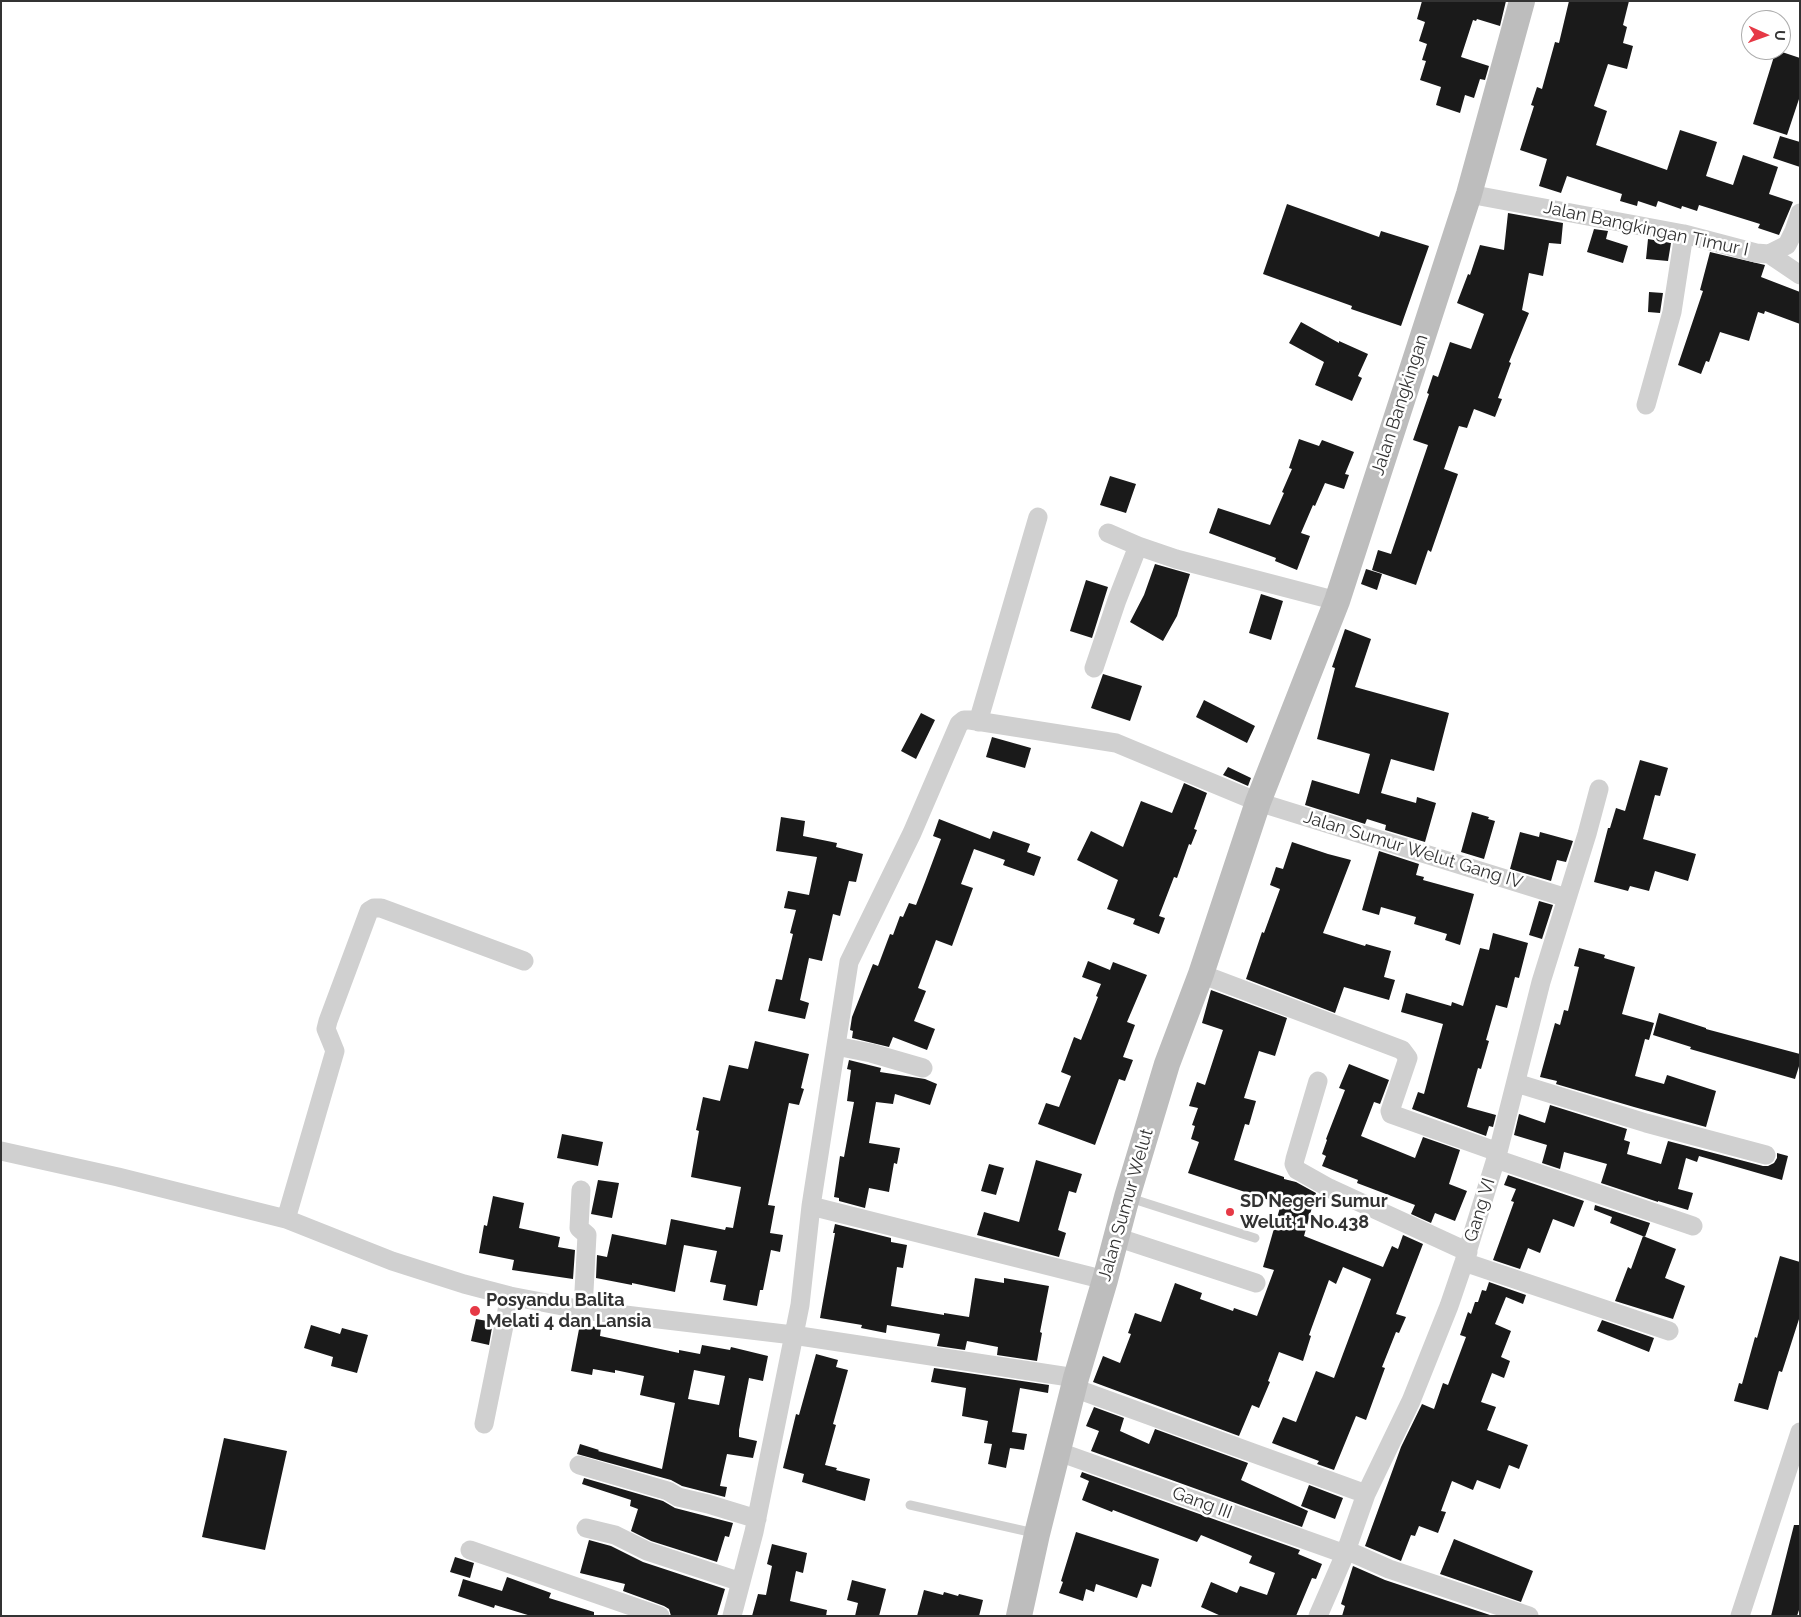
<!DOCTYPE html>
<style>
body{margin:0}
#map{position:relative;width:1801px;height:1617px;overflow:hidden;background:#fff;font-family:Raleway,sans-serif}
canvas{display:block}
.frame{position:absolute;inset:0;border:2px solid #333;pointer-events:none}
.north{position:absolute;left:1741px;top:10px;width:50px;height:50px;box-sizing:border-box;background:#fff;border:1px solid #adadad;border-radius:50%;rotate:92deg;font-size:14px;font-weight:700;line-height:20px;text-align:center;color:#333}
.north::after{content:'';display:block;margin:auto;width:18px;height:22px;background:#e63946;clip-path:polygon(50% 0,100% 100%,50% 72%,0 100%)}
</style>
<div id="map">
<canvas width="1801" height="1617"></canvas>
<div class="frame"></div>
<div class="north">U</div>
</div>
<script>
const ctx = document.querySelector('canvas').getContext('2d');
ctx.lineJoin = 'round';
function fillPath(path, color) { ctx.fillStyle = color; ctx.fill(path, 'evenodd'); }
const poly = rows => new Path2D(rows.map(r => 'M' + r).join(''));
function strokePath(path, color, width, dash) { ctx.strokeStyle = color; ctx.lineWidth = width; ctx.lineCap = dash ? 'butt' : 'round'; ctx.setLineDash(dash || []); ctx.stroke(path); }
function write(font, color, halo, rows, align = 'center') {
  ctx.font = font + ' Raleway,sans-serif'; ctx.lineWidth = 5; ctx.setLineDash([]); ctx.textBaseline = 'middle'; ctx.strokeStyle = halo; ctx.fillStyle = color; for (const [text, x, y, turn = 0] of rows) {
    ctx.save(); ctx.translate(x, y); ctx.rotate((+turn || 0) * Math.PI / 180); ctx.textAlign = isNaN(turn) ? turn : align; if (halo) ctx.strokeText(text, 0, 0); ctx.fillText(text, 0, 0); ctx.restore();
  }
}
fillPath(poly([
 [1422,1,1506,1,1500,26,1477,19,1476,21,1473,20,1461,57,1489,66,1485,80,1480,79,1474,98,1465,95,1460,113,1436,105,1441,87,1420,80,1426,61,1422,60,1427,44,1419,41,1425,22,1417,19],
 [1569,1,1629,1,1623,25,1627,27,1623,43,1633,46,1627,69,1608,64,1594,106,1607,111,1596,145,1667,170,1680,130,1717,142,1706,176,1733,185,1743,155,1778,167,1769,194,1793,202,1779,235,1758,228,1760,224,1699,205,1697,211,1682,206,1681,209,1658,201,1656,207,1638,201,1637,206,1620,201,1622,194,1567,176,1561,193,1539,186,1547,159,1520,150,1534,106,1531,105,1537,87,1542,89,1555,42,1559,43],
 [1776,50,1800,58,1800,96,1787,135,1753,124],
 [1780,136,1800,142,1800,167,1773,158],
 [1287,204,1379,237,1381,231,1429,246,1401,326,1351,309,1352,306,1263,274],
 [1508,213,1563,223,1561,244,1549,243,1543,276,1529,273,1522,310,1529,313,1509,362,1511,363,1498,398,1502,399,1495,417,1474,409,1467,428,1459,426,1444,469,1458,474,1431,552,1428,550,1416,585,1372,570,1378,550,1391,554,1428,445,1413,440,1429,394,1427,393,1433,375,1438,377,1450,342,1471,349,1484,314,1457,303,1468,274,1470,275,1480,245,1504,250],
 [1594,229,1608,231,1606,239,1628,246,1623,263,1587,252],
 [1648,239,1671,243,1668,261,1646,259],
 [1710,252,1765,265,1761,277,1800,292,1800,324,1765,311,1764,314,1758,312,1749,341,1720,332,1709,362,1706,361,1701,374,1678,365,1703,291,1700,290],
 [1649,292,1663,293,1660,313,1648,312],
 [1301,322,1339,343,1339,341,1368,354,1358,376,1362,378,1352,401,1315,385,1324,362,1289,343],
 [1299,439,1319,446,1322,440,1354,452,1345,474,1349,475,1344,489,1325,483,1315,506,1313,505,1301,533,1310,536,1297,570,1275,561,1276,558,1209,533,1218,508,1270,525,1284,493,1282,492,1292,469,1289,468],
 [1110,476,1136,484,1126,513,1100,505],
 [1155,564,1190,574,1177,616,1163,641,1130,622,1144,595],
 [1366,569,1382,574,1377,590,1361,584],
 [1086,580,1108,587,1092,638,1070,631],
 [1261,594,1283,601,1271,640,1249,633],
 [1345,629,1371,639,1355,687,1449,713,1434,771,1391,759,1381,793,1416,803,1417,797,1436,803,1425,842,1385,830,1386,825,1367,819,1365,824,1305,805,1312,780,1359,794,1370,754,1317,739,1335,668,1332,667],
 [1103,674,1142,686,1130,721,1091,708],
 [1204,700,1255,726,1247,743,1196,717],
 [921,713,935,720,916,759,901,751],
 [992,737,1031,748,1025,768,986,757],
 [1640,760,1668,768,1660,796,1655,795,1643,839,1696,854,1688,881,1655,871,1649,891,1630,886,1628,891,1594,882,1608,828,1610,828,1616,808,1625,811],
 [1228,767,1251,778,1248,786,1223,775],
 [1184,783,1207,793,1194,829,1197,830,1191,845,1189,844,1177,878,1174,877,1159,916,1165,918,1159,934,1133,924,1135,919,1107,909,1118,880,1077,860,1091,831,1123,847,1141,801,1172,813],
 [1472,812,1489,817,1488,819,1495,821,1484,859,1461,852],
 [781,817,805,821,803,836,837,843,836,847,863,854,856,882,849,881,840,916,833,914,822,961,809,958,800,1000,809,1003,805,1019,768,1011,776,979,782,980,793,934,790,933,796,910,784,908,788,891,809,895,817,857,776,851],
 [939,819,990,839,993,831,1030,844,1027,852,1041,857,1034,876,1003,865,1005,860,974,849,961,884,973,888,952,946,936,940,918,988,926,991,914,1021,935,1029,927,1050,893,1037,889,1047,852,1038,853,1031,850,1030,852,1017,873,964,878,966,890,934,893,935,900,916,903,917,909,903,916,905,925,882,941,839,933,836],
 [1520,832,1539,837,1540,832,1573,841,1566,862,1557,860,1551,881,1510,869],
 [1292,842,1328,854,1351,860,1323,933,1365,946,1366,944,1391,951,1384,977,1395,980,1389,1000,1344,987,1335,1013,1246,979,1262,932,1264,933,1280,889,1270,885,1276,867,1283,869],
 [1379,851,1419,864,1416,875,1424,877,1423,880,1474,894,1460,945,1445,940,1447,934,1414,924,1416,917,1381,907,1379,915,1362,910],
 [1539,901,1553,905,1542,939,1529,935],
 [1493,933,1528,943,1519,978,1515,977,1507,1008,1496,1005,1486,1040,1489,1041,1481,1069,1478,1068,1467,1107,1496,1115,1493,1127,1489,1126,1486,1136,1412,1109,1418,1092,1424,1094,1443,1024,1401,1012,1406,993,1451,1006,1452,1002,1463,1006,1480,948,1489,950],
 [1579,948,1605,955,1604,958,1635,967,1622,1014,1654,1023,1649,1040,1645,1039,1635,1076,1664,1084,1667,1075,1716,1091,1706,1127,1634,1107,1556,1084,1557,1081,1540,1077,1555,1023,1560,1025,1564,1010,1568,1011,1579,967,1574,966],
 [1088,961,1110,970,1113,962,1147,975,1127,1022,1135,1025,1123,1057,1133,1060,1125,1081,1119,1079,1095,1145,1038,1124,1046,1103,1059,1107,1071,1076,1061,1072,1074,1037,1081,1040,1098,997,1096,996,1101,984,1082,977],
 [1211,990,1287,1018,1275,1056,1259,1051,1244,1098,1256,1101,1249,1125,1245,1124,1234,1160,1284,1177,1284,1179,1296,1182,1316,1193,1304,1236,1383,1267,1392,1246,1398,1249,1403,1235,1423,1244,1396,1314,1406,1317,1399,1333,1396,1332,1382,1367,1385,1368,1366,1420,1356,1416,1334,1470,1317,1464,1319,1461,1272,1443,1283,1417,1296,1422,1316,1371,1334,1378,1371,1279,1343,1267,1336,1284,1329,1280,1309,1335,1311,1336,1303,1361,1279,1352,1268,1381,1270,1382,1259,1408,1252,1405,1239,1436,1093,1382,1103,1356,1120,1363,1131,1334,1128,1333,1135,1313,1161,1322,1175,1283,1202,1293,1200,1299,1233,1311,1234,1308,1257,1316,1274,1270,1263,1267,1281,1204,1188,1173,1199,1142,1191,1139,1195,1126,1192,1125,1198,1108,1189,1106,1197,1082,1205,1085,1223,1030,1202,1023],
 [1659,1013,1706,1028,1706,1029,1800,1054,1800,1063,1795,1079,1690,1049,1691,1047,1653,1035],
 [755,1041,809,1054,801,1088,804,1089,799,1105,789,1103,768,1205,775,1206,770,1233,783,1235,780,1252,771,1250,763,1290,760,1290,757,1306,723,1300,726,1285,710,1282,717,1251,684,1245,675,1292,632,1283,632,1285,596,1278,597,1255,607,1257,612,1234,666,1245,671,1219,725,1230,726,1227,733,1228,741,1187,691,1177,699,1131,696,1130,703,1097,720,1101,729,1065,748,1069],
 [849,1060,881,1068,880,1072,925,1079,937,1084,930,1105,895,1094,893,1104,876,1102,869,1143,900,1148,897,1164,894,1163,889,1192,869,1188,865,1208,839,1201,839,1198,834,1197,840,1156,844,1157,854,1102,847,1101,851,1070,847,1069],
 [1349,1064,1389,1080,1380,1104,1374,1102,1361,1136,1415,1158,1423,1137,1460,1150,1449,1184,1467,1191,1455,1221,1435,1213,1431,1223,1411,1214,1415,1205,1357,1183,1358,1180,1322,1166,1326,1156,1322,1154,1327,1140,1326,1139,1345,1090,1339,1088],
 [1550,1105,1627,1129,1624,1140,1630,1142,1627,1154,1661,1164,1668,1141,1763,1166,1768,1166,1774,1163,1777,1158,1777,1153,1788,1156,1782,1180,1699,1156,1697,1162,1686,1158,1678,1189,1693,1193,1688,1210,1658,1201,1658,1202,1601,1183,1607,1164,1564,1152,1560,1169,1542,1163,1547,1145,1514,1135,1519,1114,1545,1123],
 [562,1134,603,1142,598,1166,557,1158],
 [1036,1160,1082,1174,1076,1193,1069,1191,1058,1230,1066,1233,1059,1257,977,1235,984,1212,1019,1222],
 [989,1164,1004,1168,996,1195,981,1191],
 [1508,1175,1584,1201,1574,1227,1553,1219,1540,1253,1528,1248,1520,1269,1493,1260,1514,1202,1511,1201,1516,1189,1504,1185],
 [598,1180,619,1183,612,1218,591,1214],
 [493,1196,524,1203,519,1228,560,1237,558,1247,575,1250,573,1279,512,1270,514,1260,479,1253,484,1225,487,1226],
 [1595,1205,1650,1223,1645,1237,1610,1223,1612,1217,1594,1210],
 [835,1224,891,1238,891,1242,907,1245,903,1268,897,1267,891,1306,944,1315,944,1313,969,1317,975,1278,1004,1283,1004,1278,1049,1286,1040,1332,1042,1333,1037,1361,997,1355,998,1347,967,1341,965,1350,937,1346,940,1334,887,1325,886,1333,861,1328,862,1325,820,1318,835,1233,833,1233],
 [1643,1236,1676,1249,1665,1278,1685,1286,1673,1319,1615,1301,1628,1267,1631,1269],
 [1780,1256,1800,1262,1800,1316,1782,1372,1779,1371,1768,1410,1734,1401,1739,1383,1742,1384,1755,1337,1757,1338],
 [1489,1282,1526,1295,1523,1304,1506,1297,1495,1324,1511,1331,1501,1357,1510,1361,1504,1378,1492,1373,1481,1402,1496,1407,1487,1430,1528,1445,1519,1469,1509,1465,1500,1489,1477,1480,1473,1490,1452,1481,1441,1511,1446,1512,1438,1533,1419,1526,1415,1536,1411,1535,1401,1561,1365,1546,1401,1447,1422,1404,1434,1409,1443,1383,1448,1385,1466,1337,1460,1335,1468,1312,1471,1314,1475,1302,1478,1302,1482,1290,1486,1291],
 [476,1319,493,1322,489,1345,471,1341],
 [1602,1320,1654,1338,1649,1352,1597,1331],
 [580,1324,601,1328,600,1336,679,1353,679,1350,700,1354,702,1345,730,1350,731,1347,768,1356,763,1381,749,1378,739,1430,739,1437,757,1441,753,1458,727,1454,720,1486,727,1487,725,1497,682,1486,671,1480,577,1454,580,1444,599,1450,598,1451,662,1469,675,1403,640,1395,644,1376,615,1370,615,1373,593,1369,592,1375,571,1371],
 [694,1370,725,1376,719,1405,688,1399],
 [311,1325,340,1334,342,1328,368,1335,357,1373,331,1366,333,1357,304,1348],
 [816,1354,838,1360,836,1367,848,1370,833,1424,836,1425,825,1465,837,1468,836,1470,870,1479,865,1501,802,1482,804,1474,783,1468,796,1414,799,1415],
 [934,1368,1049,1385,1048,1393,1020,1388,1012,1432,1027,1434,1024,1450,1010,1448,1006,1468,988,1464,992,1444,984,1443,988,1421,962,1416,966,1388,931,1382],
 [1094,1407,1124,1418,1120,1431,1149,1444,1155,1429,1248,1463,1241,1480,1308,1511,1302,1527,1091,1451,1099,1431,1086,1426],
 [224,1438,287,1451,265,1550,202,1537],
 [1082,1472,1300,1550,1298,1554,1322,1564,1316,1579,1312,1578,1296,1616,1221,1616,1201,1607,1211,1582,1237,1593,1240,1586,1267,1595,1275,1573,1249,1563,1252,1556,1201,1535,1197,1542,1113,1510,1112,1512,1082,1500,1089,1481,1080,1477],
 [584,1478,663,1501,675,1508,733,1523,729,1537,725,1536,717,1562,651,1541,631,1531,638,1509,630,1506,631,1500,582,1484],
 [1309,1485,1343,1498,1335,1519,1301,1506],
 [1794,1525,1800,1525,1800,1607,1797,1616,1771,1616],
 [1076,1532,1159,1559,1151,1587,1142,1584,1137,1598,1096,1584,1094,1592,1086,1589,1083,1601,1059,1593,1063,1582,1061,1581],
 [1454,1539,1533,1571,1521,1602,1440,1574],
 [589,1540,611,1546,643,1562,725,1589,717,1616,671,1616,669,1609,664,1606,623,1591,625,1584,580,1573],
 [772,1544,807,1553,803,1573,796,1571,790,1601,827,1610,826,1616,752,1616,758,1594,766,1595,772,1566,767,1564],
 [455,1557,474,1563,470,1578,450,1572],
 [1353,1566,1385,1580,1493,1616,1342,1616,1345,1606,1341,1604],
 [507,1577,551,1593,549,1598,594,1612,594,1616,531,1616,495,1605,494,1608,458,1596,463,1579,502,1591],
 [852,1580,886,1589,879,1616,855,1616,858,1603,847,1600],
 [924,1590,943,1595,944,1592,958,1596,959,1594,983,1600,979,1616,917,1616]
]), '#1a1a1a');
strokePath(poly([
 [1130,1198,1255,1238],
 [910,1505,1034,1533]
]), '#d0d0d0', 9);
strokePath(poly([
 [1469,194,1684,234,1756,253,1769,254,1787,245,1794,231,1800,213],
 [1769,254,1800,275],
 [1646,405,1672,312,1684,234],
 [1108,533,1138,546,1176,559,1337,601],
 [1094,668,1117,600,1138,546],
 [978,722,1038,517],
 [1201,974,1402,1050,1408,1058,1390,1111,1391,1114,1498,1152],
 [836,1046,871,1053,923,1068],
 [1318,1081,1295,1159,1294,1164,1297,1170,1329,1188,1468,1252],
 [1516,1083,1646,1123,1766,1155],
 [1,1151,118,1177,286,1219,392,1261,464,1284,510,1296,583,1310,793,1335,1076,1378],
 [1496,1159,1693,1226],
 [581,1190,579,1228,587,1235,583,1310],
 [811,1206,1105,1280],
 [286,1219,335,1051,326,1029,328,1021,369,911,374,908,381,908,524,961],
 [1116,1237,1256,1283],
 [1464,1262,1669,1331],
 [1074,1388,1366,1494],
 [484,1424,510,1296],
 [1059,1452,1345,1554],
 [579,1465,668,1491,678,1497,708,1504,757,1519],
 [586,1528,615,1535,647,1551,741,1582],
 [470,1550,660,1616],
 [1346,1550,1389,1569,1529,1616],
 [732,1616,754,1532,800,1305,811,1206,849,962,912,833,959,724,964,720,970,720,1116,743,1258,802,1567,898],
 [1318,1616,1345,1554,1366,1494,1411,1401,1449,1306,1464,1262,1498,1152,1541,982,1587,834,1599,789],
 [1740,1616,1800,1432]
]), '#d0d0d0', 19);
strokePath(poly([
 [1019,1616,1037,1534,1076,1378,1105,1280,1127,1197,1167,1064,1201,974,1258,802,1337,601,1469,194,1522,1]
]), '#bdbdbd', 26);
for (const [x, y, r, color] of [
 [1230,1212,5,"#e63946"],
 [475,1311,6,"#e63946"]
]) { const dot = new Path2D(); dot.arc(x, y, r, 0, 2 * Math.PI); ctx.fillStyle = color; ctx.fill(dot); strokePath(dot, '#fff', 2); }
write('18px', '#333', '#fff', [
 ["Jalan Bangkingan Timur I",1646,229,12],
 ["Jalan Bangkingan",1400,405,-72],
 ["Jalan Sumur Welut Gang IV",1413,850,17],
 ["Jalan Sumur Welut",1126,1205,-74],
 ["Gang VI",1480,1210,-73],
 ["Gang III",1202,1503,20]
]);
write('bold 18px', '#333', '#fff', [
 ["SD Negeri Sumur",1240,1202],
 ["Welut 1 No.438",1240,1223],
 ["Posyandu Balita",486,1301],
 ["Melati 4 dan Lansia",486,1322]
], 'left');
</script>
